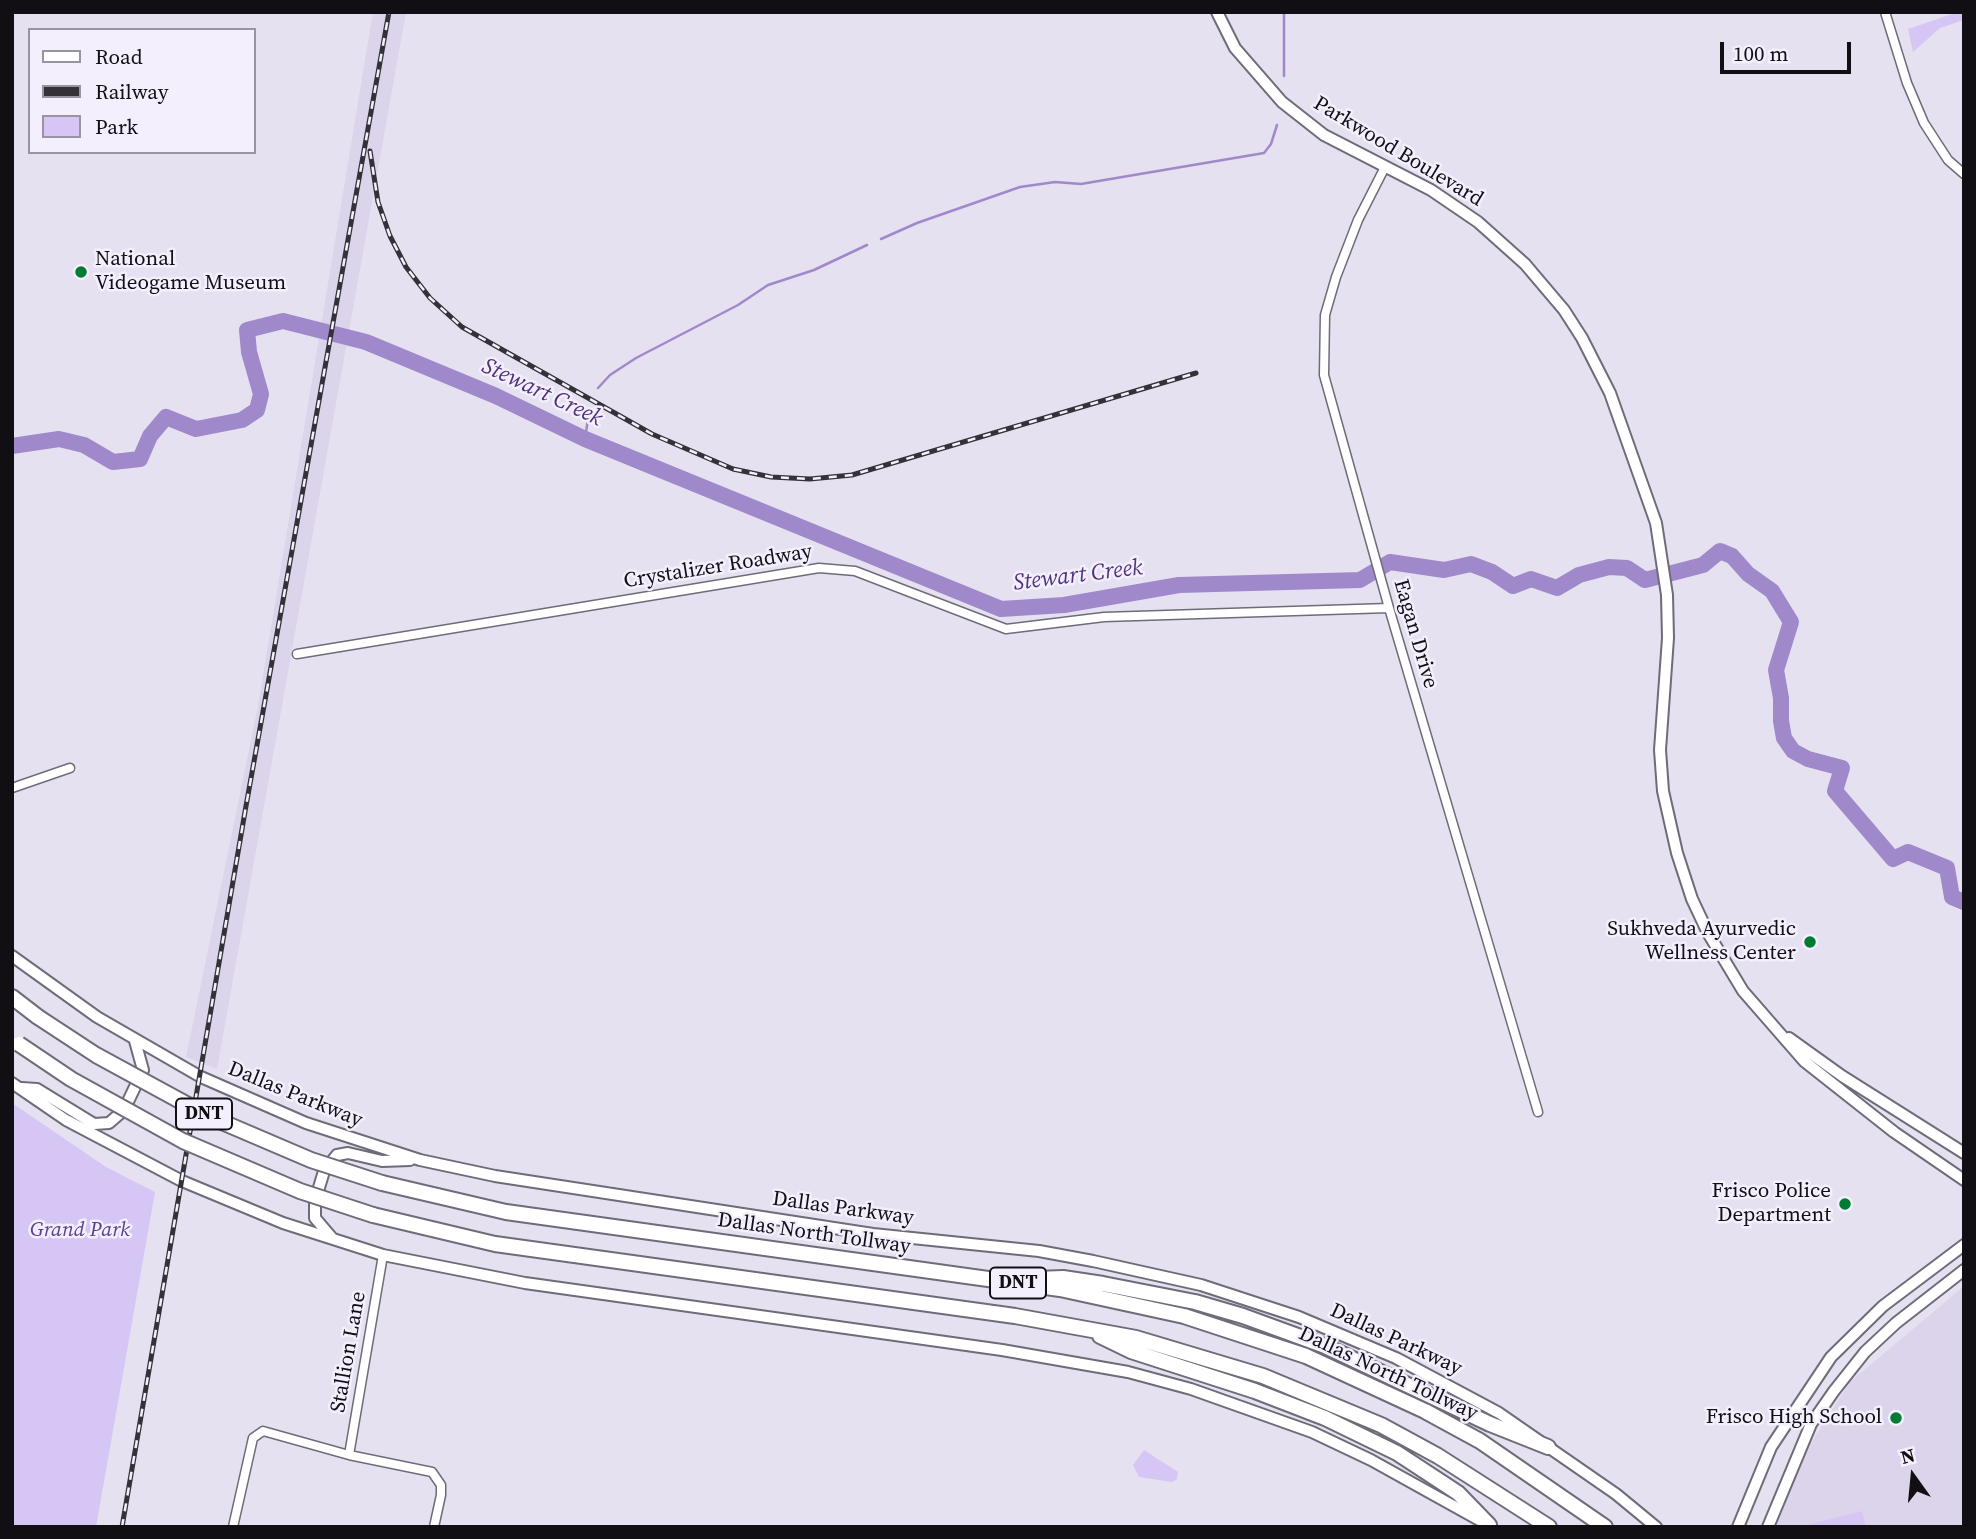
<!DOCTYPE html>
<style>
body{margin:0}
#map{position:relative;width:1976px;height:1539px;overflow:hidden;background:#e6e1f0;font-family:"Source Serif 4",serif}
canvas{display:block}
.frame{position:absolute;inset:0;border:14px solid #110f14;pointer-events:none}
.legend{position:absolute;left:28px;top:28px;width:228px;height:126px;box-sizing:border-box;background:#f3effd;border:2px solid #9995a0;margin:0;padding:9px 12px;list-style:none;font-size:21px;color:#110f14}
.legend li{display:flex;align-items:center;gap:14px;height:35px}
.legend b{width:35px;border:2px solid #9995a0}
.north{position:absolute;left:1878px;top:1441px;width:70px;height:70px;-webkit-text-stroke:5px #f3effd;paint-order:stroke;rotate:345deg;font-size:19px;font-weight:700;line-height:28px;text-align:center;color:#110f14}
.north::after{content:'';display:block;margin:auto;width:24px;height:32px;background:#110f14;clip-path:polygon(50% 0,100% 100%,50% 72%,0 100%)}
.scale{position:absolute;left:1720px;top:42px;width:131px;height:32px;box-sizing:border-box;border:4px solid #110f14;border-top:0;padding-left:9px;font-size:21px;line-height:24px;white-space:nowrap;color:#110f14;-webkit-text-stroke:5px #f3effd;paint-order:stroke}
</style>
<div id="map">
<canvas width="1976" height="1539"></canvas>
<div class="frame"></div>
<ul class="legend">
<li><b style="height:9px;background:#fff"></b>Road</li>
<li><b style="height:9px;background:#343239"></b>Railway</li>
<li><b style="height:19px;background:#d5c6f6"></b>Park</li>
</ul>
<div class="north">N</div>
<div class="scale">100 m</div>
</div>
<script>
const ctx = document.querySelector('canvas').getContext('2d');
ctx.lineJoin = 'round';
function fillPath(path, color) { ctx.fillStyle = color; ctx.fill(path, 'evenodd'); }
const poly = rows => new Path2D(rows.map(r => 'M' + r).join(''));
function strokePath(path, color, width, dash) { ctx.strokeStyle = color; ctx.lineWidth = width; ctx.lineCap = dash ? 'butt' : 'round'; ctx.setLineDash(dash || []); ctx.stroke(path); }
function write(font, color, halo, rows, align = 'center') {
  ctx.font = font + ' "Source Serif 4",serif'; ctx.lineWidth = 5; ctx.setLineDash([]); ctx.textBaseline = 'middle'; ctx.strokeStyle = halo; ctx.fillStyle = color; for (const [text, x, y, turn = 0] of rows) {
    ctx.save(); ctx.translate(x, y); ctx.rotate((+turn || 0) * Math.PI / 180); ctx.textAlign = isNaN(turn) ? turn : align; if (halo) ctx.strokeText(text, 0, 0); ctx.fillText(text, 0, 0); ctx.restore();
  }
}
fillPath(poly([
 [373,12,406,12,217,1069,186,1057,258,706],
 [1964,1286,1964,1527,1776,1527,1804,1454,1850,1382]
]), '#dbd4ea');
fillPath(poly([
 [1958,12,1964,12,1964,20,1940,28,1913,52,1908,29],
 [12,1103,106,1167,155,1192,96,1527,12,1527],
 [1144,1450,1178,1472,1177,1479,1172,1482,1139,1477,1133,1465],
 [1862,1511,1866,1527,1800,1527]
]), '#d5c6f6');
strokePath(poly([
 [1284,76,1284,12],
 [881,239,917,223,1020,187,1055,182,1081,184,1264,153,1271,144,1277,125],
 [598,388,610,375,636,358,738,305,768,285,814,270,867,245],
 [585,439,589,412]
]), '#9f89ca', 2.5);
strokePath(poly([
 [12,446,59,439,84,445,113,462,140,459,150,436,166,417,196,429,242,420,257,410,261,394,249,352,247,330,283,321,366,342,496,396,585,439,1001,609,1064,605,1179,585,1360,580,1390,562,1444,570,1471,564,1492,572,1513,586,1531,579,1557,588,1579,575,1609,567,1627,568,1645,580,1703,565,1720,551,1732,556,1748,574,1772,591,1791,622,1776,670,1781,698,1781,721,1784,738,1793,751,1808,759,1842,768,1835,791,1893,859,1908,852,1947,868,1952,897,1964,902]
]), '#9f89ca', 16);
const minor = poly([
 [1885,12,1907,83,1924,123,1948,160,1964,174],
 [1385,167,1358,220,1336,277,1325,315,1324,375,1389,608,1538,1112],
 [297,654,819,568,855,571,1006,629,1104,617,1389,608],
 [12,788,70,768],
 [349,1455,383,1255],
 [233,1527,253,1438,263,1431,349,1455,432,1472,441,1485,441,1495,434,1527]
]);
const secondary = poly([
 [1217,12,1235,48,1282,102,1324,135,1431,190,1478,222,1525,264,1564,310,1582,338,1610,393,1656,523,1667,595,1668,638,1660,750,1663,791,1677,853,1692,899,1708,933,1743,991,1804,1061,1894,1132,1964,1180],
 [12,956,97,1017,201,1077,306,1123,420,1160,495,1176,873,1234,1039,1251,1093,1261,1201,1285,1299,1317,1396,1358,1499,1413,1616,1494,1656,1527],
 [1789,1038,1842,1076,1964,1153],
 [12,1083,66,1120,182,1181,283,1223,383,1255,525,1283,1002,1350,1128,1372,1191,1389,1312,1432,1371,1460,1479,1520],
 [22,1088,37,1089,94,1124,109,1123,124,1110,143,1070,135,1041],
 [332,1238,315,1218,315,1201,324,1171,337,1155,348,1153,382,1161,410,1160],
 [1738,1527,1771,1447,1831,1357,1883,1306,1964,1245],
 [1768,1527,1811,1424,1834,1391,1865,1352,1896,1323,1964,1270]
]);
const motorway = poly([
 [12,997,38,1017],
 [382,1183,506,1212,1060,1289,1184,1316,1306,1356,1425,1411,1480,1441,1605,1527],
 [373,1215,495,1244,1015,1316,1136,1338,1263,1376,1381,1425,1438,1456,1549,1527],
 [1035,1279,1063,1278,1103,1284,1195,1302,1243,1316,1325,1346,1490,1424,1548,1447],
 [1100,1336,1131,1351,1255,1391,1325,1418,1397,1453,1458,1493,1489,1525]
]);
strokePath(minor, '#6f6b78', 11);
strokePath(secondary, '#6f6b78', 14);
strokePath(motorway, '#6f6b78', 18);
strokePath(minor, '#fff', 8);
strokePath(secondary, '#fff', 10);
strokePath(motorway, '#fff', 14);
const rail = poly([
 [370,151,378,202,390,236,406,267,430,298,462,327,652,434,733,469,771,477,810,479,852,475,1196,373],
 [122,1527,246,806,389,12]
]);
strokePath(rail, '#343239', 5);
strokePath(rail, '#f3effd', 2.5, [8]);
const motorwayBridge = poly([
 [38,1017,96,1055,208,1116,311,1160,382,1183],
 [19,1044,71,1079,183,1141,300,1191,373,1215]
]);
strokePath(motorwayBridge, '#6f6b78', 18, []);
strokePath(motorwayBridge, '#fff', 14);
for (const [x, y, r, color] of [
 [81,272,7,"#007b33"],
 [1810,942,7,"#007b33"],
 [1845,1204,7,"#007b33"],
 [1896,1418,7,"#007b33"]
]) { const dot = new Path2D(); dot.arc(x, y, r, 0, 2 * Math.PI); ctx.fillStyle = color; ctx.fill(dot); strokePath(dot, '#f3effd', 2.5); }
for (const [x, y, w] of [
 [204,1114,56],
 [1018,1283,56]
]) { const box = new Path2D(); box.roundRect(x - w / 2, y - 15.5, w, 31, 5); ctx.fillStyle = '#f3effd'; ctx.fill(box); strokePath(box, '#110f14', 2); }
write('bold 19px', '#110f14', null, [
 ["DNT",204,1114],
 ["DNT",1018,1283]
]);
write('21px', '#110f14', '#f3effd', [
 ["Parkwood Boulevard",1398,152,31],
 ["Crystalizer Roadway",718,567,-9],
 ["Eagan Drive",1415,634,74],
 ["Dallas Parkway",295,1095,22],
 ["Dallas Parkway",843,1209,8],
 ["Dallas North Tollway",814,1234,8],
 ["Dallas Parkway",1396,1340,25],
 ["Stallion Lane",349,1352,-80],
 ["Dallas North Tollway",1388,1374,25]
]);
write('21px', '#110f14', '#f3effd', [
 ["National",95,260,"left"],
 ["Videogame Museum",95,284,"left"],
 ["Sukhveda Ayurvedic",1796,930],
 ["Wellness Center",1796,954],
 ["Frisco Police",1831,1192],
 ["Department",1831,1216],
 ["Frisco High School",1882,1418]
], 'right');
write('italic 21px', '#5e3f8e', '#f3effd', [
 ["Grand Park",80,1231]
]);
write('italic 23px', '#50317e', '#f3effd', [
 ["Stewart Creek",542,393,25],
 ["Stewart Creek",1078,576,-7]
]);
</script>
